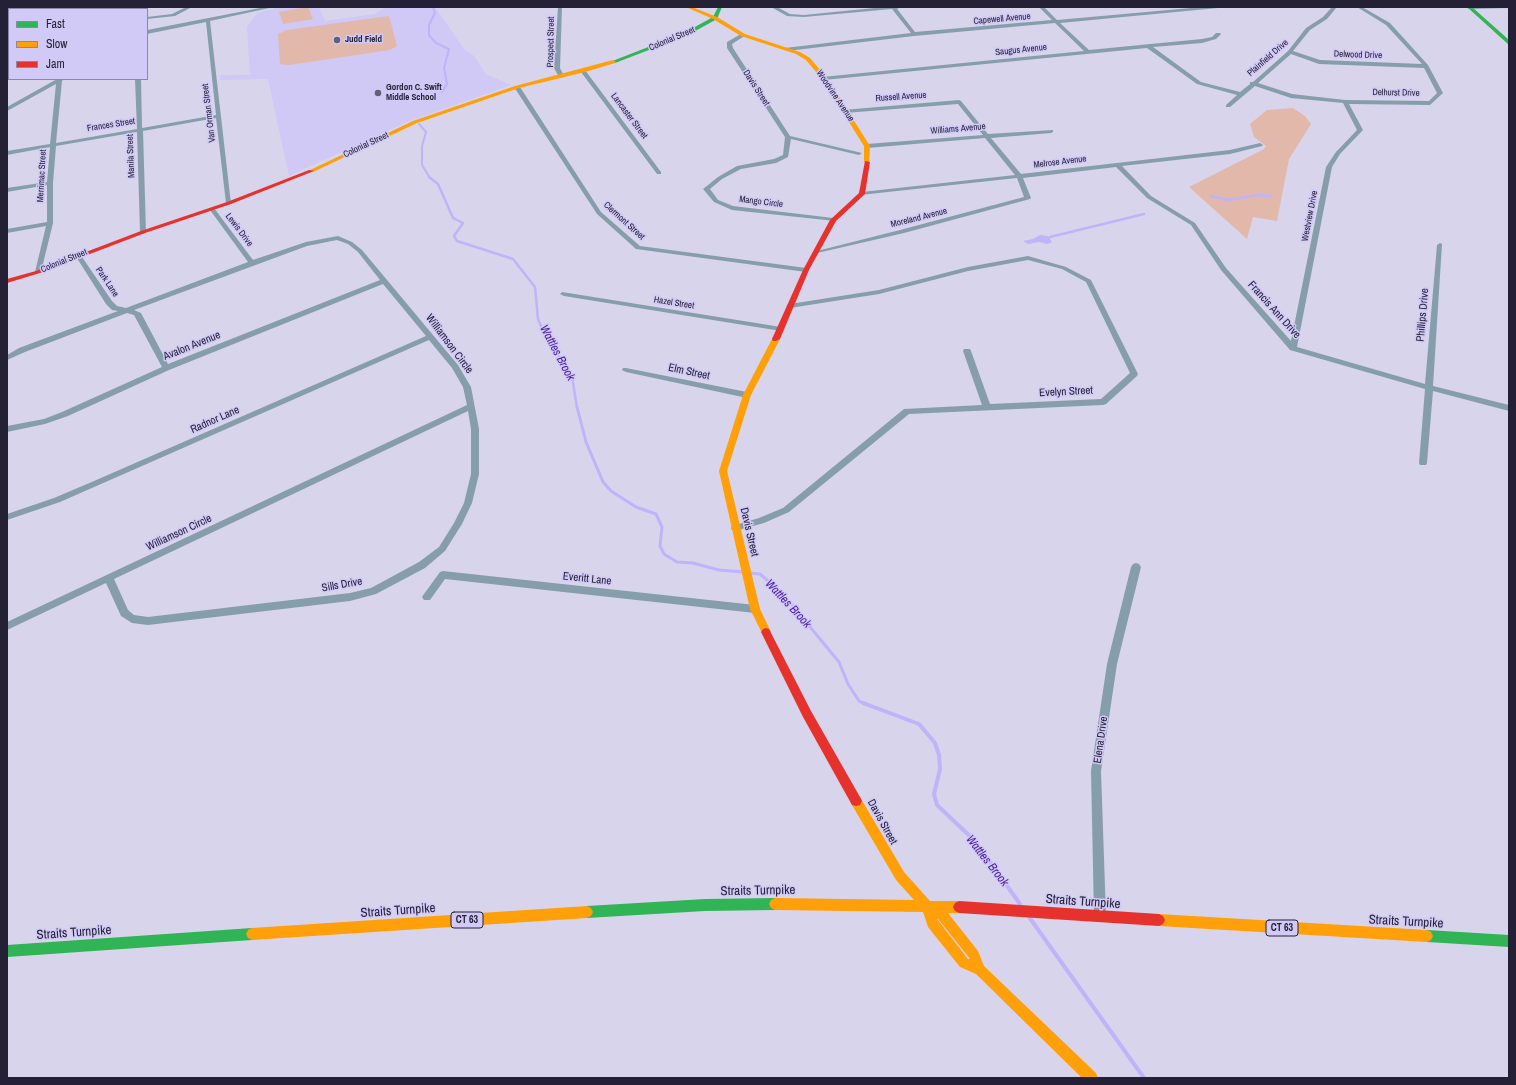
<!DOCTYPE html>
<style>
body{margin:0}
#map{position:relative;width:1516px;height:1085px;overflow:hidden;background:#d8d4ec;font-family:"Archivo Narrow",sans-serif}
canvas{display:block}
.frame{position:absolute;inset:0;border:8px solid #242035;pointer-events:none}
.legend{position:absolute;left:8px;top:8px;width:140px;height:72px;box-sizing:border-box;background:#d1caf7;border:1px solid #8c86a9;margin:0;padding:5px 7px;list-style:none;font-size:12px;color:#242035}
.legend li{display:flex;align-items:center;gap:8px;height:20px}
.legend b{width:20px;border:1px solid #8c86a9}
</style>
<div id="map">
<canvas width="1516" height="1085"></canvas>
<div class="frame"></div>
<ul class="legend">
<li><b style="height:5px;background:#30b455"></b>Fast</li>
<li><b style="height:5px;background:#ff9f0a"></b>Slow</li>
<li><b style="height:5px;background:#e5322d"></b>Jam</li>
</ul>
</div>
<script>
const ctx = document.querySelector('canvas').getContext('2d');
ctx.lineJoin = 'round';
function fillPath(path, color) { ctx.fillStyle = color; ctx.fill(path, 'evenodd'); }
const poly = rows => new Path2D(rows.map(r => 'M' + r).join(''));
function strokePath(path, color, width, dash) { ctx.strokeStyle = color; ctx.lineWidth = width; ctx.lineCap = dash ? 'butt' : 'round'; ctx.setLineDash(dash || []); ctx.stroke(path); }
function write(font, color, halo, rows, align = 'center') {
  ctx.font = font + ' "Archivo Narrow",sans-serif'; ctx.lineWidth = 3; ctx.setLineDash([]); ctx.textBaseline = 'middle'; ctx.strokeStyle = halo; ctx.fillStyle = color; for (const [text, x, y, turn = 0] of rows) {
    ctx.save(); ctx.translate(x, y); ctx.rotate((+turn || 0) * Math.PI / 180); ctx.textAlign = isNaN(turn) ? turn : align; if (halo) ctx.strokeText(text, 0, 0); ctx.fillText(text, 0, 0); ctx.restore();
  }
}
fillPath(poly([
 [280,7,319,7,325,21,375,14,386,7,435,7,464,49,474,56,486,74,511,85,407,122,289,176,268,79,220,80,220,75,250,75,247,27,257,13]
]), '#d0c8f5');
fillPath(poly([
 [308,7,313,19,283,24,279,12],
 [389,16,397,46,390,50,289,65,280,64,278,34,287,30],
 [1293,108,1305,116,1311,124,1289,159,1277,221,1253,217,1247,239,1189,187,1264,149,1266,146,1254,137,1250,124,1267,110]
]), '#e2b8ab');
fillPath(poly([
 [1040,235,1048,236,1052,242,1048,244,1039,242,1028,244,1023,241,1033,239]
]), '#c0b3f9');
strokePath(poly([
 [433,7,435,13,429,25,429,35,436,43,449,49,444,68,447,84,442,92],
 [30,9,35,7],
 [7,19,9,18],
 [419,124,426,132,422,146,422,165,430,178]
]), '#c0b3f9', 2);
strokePath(poly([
 [429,177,438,184,453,218,463,223,454,236,457,241,513,259,535,287,538,319,545,335,572,376,577,408],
 [1211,196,1227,200,1258,195,1271,196],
 [1050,237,1144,214]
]), '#c0b3f9', 2.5);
strokePath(poly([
 [577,407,586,442,603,482,611,491,636,507,656,514,662,527,660,546,664,554,677,562,693,563,719,570,743,572],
 [749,573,760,574,774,586,785,601,792,605,839,662,848,684,859,701,866,704]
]), '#c0b3f9', 3);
strokePath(poly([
 [863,703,919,724,935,743,939,755,940,769,934,794,937,805,975,841,1020,904],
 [1029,917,1144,1078]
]), '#c0b3f9', 4);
fillPath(poly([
 [186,7,192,7,175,16,147,19,147,17,172,14,186,7],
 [265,7,274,7,210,21,231,204,226,203,216,118,143,131,146,232,143,234,140,232,137,132,56,146,53,183,53,223,41,272,40,273,36,273,35,272,46,226,7,233,7,229,47,222,47,185,7,192,7,188,47,182,50,147,7,155,7,151,50,144,56,84,9,110,7,111,7,107,57,79,64,79,62,81,56,143,137,129,135,79,141,79,142,128,216,115,206,22,147,34,147,30,265,7],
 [558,7,562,7,560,68,564,76,561,78,559,77,554,68,558,7],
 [771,7,777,7,790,14,804,15,884,7,901,7,897,9,915,32,1052,20,1039,7,1044,7,1057,20,1202,7,1220,7,1218,8,1060,23,1089,50,1202,39,1212,37,1216,33,1220,33,1221,34,1216,39,1202,43,1153,47,1201,82,1240,92,1250,84,1250,82,1253,82,1288,51,1306,28,1323,17,1332,7,1337,7,1327,19,1310,30,1293,51,1320,60,1422,64,1386,25,1357,7,1362,7,1390,23,1428,65,1443,93,1430,105,1349,104,1363,130,1340,154,1332,167,1297,347,1425,384,1437,245,1440,243,1442,244,1433,386,1509,405,1509,411,1433,391,1427,463,1426,465,1420,465,1419,463,1425,389,1290,350,1221,270,1191,225,1147,198,1116,167,1023,178,1031,198,1030,199,904,233,813,254,813,252,900,230,1024,197,1017,178,860,195,859,194,862,192,1015,175,985,138,867,148,864,146,867,144,983,135,958,104,845,113,843,112,843,110,959,100,961,101,988,134,1053,130,1053,132,1051,133,991,138,1021,174,1230,150,1260,143,1263,145,1262,146,1230,154,1122,166,1151,196,1195,223,1226,268,1291,341,1326,167,1336,152,1357,130,1343,103,1291,98,1255,86,1230,107,1226,107,1226,105,1237,95,1197,84,1147,48,824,80,822,79,822,77,1084,51,1055,23,914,36,787,51,785,50,785,48,911,33,892,9,804,17,787,16,771,7],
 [1291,54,1319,64,1424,68,1437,93,1429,101,1345,100,1292,94,1258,83,1291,54],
 [1468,7,1509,7,1509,8,1470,9,1468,9,1468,7],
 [741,34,746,35,732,44,733,48,790,136,862,153,859,155,791,139,788,157,776,163,741,169,722,179,710,189,718,200,733,206,833,218,836,220,835,221,732,210,714,202,703,189,718,177,737,166,774,159,783,155,785,137,727,48,727,42,741,34],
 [581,70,585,70,661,172,661,174,657,174,581,72,581,70],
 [515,86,520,87,601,212,640,246,806,268,809,270,806,272,636,249,597,214,514,87,515,86],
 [210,208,214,208,253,260,306,242,338,236,352,242,362,250,458,365,471,387,479,429,479,474,472,503,462,524,445,551,425,568,376,594,350,601,148,625,132,623,121,616,106,583,7,630,7,622,467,405,463,387,452,368,429,340,60,502,7,520,7,514,54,498,94,481,426,336,383,284,169,370,68,416,45,424,7,432,7,426,44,419,62,412,162,367,134,315,127,313,25,352,7,360,7,355,19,348,118,311,112,310,106,304,75,255,76,254,80,254,112,301,117,306,126,308,248,262,210,210,210,208],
 [337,240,348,244,358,252,380,280,168,364,141,313,134,310,307,246,337,240],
 [468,411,471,429,471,474,464,503,454,523,439,547,419,562,371,588,350,593,148,617,134,615,128,610,114,579,468,411],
 [1028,256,1066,267,1091,280,1138,374,1137,376,1106,404,1103,405,909,414,789,512,764,523,735,531,732,530,731,528,732,526,759,518,783,508,904,409,982,405,963,351,964,349,970,349,971,351,990,404,1101,399,1130,373,1086,282,1062,269,1028,260,968,271,879,294,790,308,786,306,790,304,879,290,968,267,1028,256],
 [562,292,781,327,785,329,781,331,564,296,560,294,562,292],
 [623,368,626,368,747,392,751,395,747,398,626,372,622,370,623,368],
 [1136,563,1139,564,1141,567,1117,664,1101,771,1106,916,1104,920,1100,922,1096,920,1094,916,1091,771,1107,664,1131,567,1133,564,1136,563],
 [443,571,755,605,758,606,760,609,758,612,755,613,445,579,430,600,424,600,422,597,424,594,440,572,443,571]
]), '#869eac');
fillPath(poly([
 [718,7,722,7,717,19,688,35,615,63,610,62,684,33,713,17,718,7],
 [1467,7,1472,7,1509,40,1509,45,1467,7],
 [775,898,779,900,781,904,779,908,775,910,705,911,587,918,583,916,581,912,583,908,587,906,705,899,775,898],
 [252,928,256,930,258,934,256,938,252,940,7,957,7,945,252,928],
 [1427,930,1509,935,1509,947,1427,942,1423,940,1421,936,1423,932,1427,930]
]), '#30b455');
fillPath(poly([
 [686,7,692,7,717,17,745,34,800,52,810,58,827,78,870,146,869,163,864,162,864,146,822,79,806,60,796,54,741,36,713,19,686,7],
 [613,60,616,62,615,63,585,72,519,88,417,123,313,172,308,171,413,121,515,86,613,60],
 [773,337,776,337,780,339,751,395,727,471,760,609,771,632,769,635,766,636,763,635,750,609,719,471,743,395,773,337],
 [856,796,860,797,904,872,930,901,959,901,963,903,965,907,963,911,959,913,948,913,978,951,984,966,1096,1073,1098,1078,1082,1078,976,974,960,967,928,927,923,912,775,910,771,908,769,904,771,900,775,898,914,900,896,880,852,805,850,801,852,797,856,796],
 [937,919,938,919,970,959,968,959,937,919],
 [587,906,591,908,593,912,591,916,587,918,252,940,248,938,246,934,248,930,252,928,587,906],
 [1159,914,1427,930,1431,932,1433,936,1431,940,1427,942,1159,926,1155,924,1153,920,1155,916,1159,914]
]), '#ff9f0a');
fillPath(poly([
 [94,7,99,7,97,9,92,9,94,7],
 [9,49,9,53,7,54,7,50,9,49],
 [865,161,870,162,865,194,836,221,809,270,780,339,776,341,773,341,772,339,803,270,830,220,859,193,865,161],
 [309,170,314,171,231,204,145,233,40,273,7,283,7,279,36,271,141,231,227,202,309,170],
 [766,628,769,629,811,711,860,797,862,801,860,805,856,806,852,805,803,717,761,632,763,629,766,628],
 [959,901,1159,914,1163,916,1165,920,1163,924,1159,926,959,913,955,911,953,907,955,903,959,901]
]), '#e5322d');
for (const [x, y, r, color] of [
 [337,40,4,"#635f75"],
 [378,93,4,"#635f75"]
]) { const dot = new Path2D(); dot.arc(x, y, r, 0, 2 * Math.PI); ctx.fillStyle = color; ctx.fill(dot); strokePath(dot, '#d1caf7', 1.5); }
write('9px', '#242035', '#d1caf7', [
 ["Capewell Avenue",1002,19,-5],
 ["Colonial Street",672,39,-23],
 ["Prospect Street",551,42,-89],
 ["Saugus Avenue",1021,50,-6],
 ["Delwood Drive",1358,55,2],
 ["Plainfield Drive",1268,58,-41],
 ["Davis Street",756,88,57],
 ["Delhurst Drive",1396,93,1],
 ["Woodvine Avenue",835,96,56],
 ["Russell Avenue",901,97,-4],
 ["Van Orman Street",209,113,-97],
 ["Lancaster Street",629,116,53],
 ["Frances Street",111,125,-9],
 ["Williams Avenue",958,129,-5],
 ["Colonial Street",366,145,-25],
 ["Manila Street",131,156,-92],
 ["Melrose Avenue",1060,162,-7],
 ["Merrimac Street",42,176,-87],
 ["Mango Circle",761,202,7],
 ["Westview Drive",1310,216,-79],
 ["Moreland Avenue",919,218,-14],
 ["Clermont Street",624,221,42],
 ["Lewis Drive",239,230,53],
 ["Colonial Street",64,261,-22],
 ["Park Lane",107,282,56],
 ["Hazel Street",674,303,9]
]);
write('bold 9px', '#242035', '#d1caf7', [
 ["Judd Field",345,40],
 ["Gordon C. Swift",386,88],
 ["Middle School",386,98]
], 'left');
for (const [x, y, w] of [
 [467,920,32],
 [1282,928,32]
]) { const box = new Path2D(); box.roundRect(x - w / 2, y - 8, w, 16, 3); ctx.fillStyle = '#d1caf7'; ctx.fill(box); strokePath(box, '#242035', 1); }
write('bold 10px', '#242035', null, [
 ["CT 63",467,920],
 ["CT 63",1282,928]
]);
write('11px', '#242035', '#d1caf7', [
 ["Francis Ann Drive",1274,310,48],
 ["Phillips Drive",1423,315,-85],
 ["Williamson Circle",449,344,53],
 ["Avalon Avenue",192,346,-22],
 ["Elm Street",689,372,12],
 ["Evelyn Street",1066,392,-3],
 ["Radnor Lane",215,420,-24],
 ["Davis Street",749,532,77],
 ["Williamson Circle",179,533,-25],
 ["Everitt Lane",587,579,6],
 ["Sills Drive",342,585,-10],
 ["Elena Drive",1101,740,-82],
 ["Davis Street",882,822,61]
]);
write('italic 12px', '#4b1c9c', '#d1caf7', [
 ["Wattles Brook",557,353,62],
 ["Wattles Brook",788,604,47],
 ["Wattles Brook",987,861,52]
]);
write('13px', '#242035', '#d1caf7', [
 ["Straits Turnpike",758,891,-1],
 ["Straits Turnpike",1083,902,4],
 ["Straits Turnpike",398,911,-4],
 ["Straits Turnpike",1406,922,3],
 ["Straits Turnpike",74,933,-4]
]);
</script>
